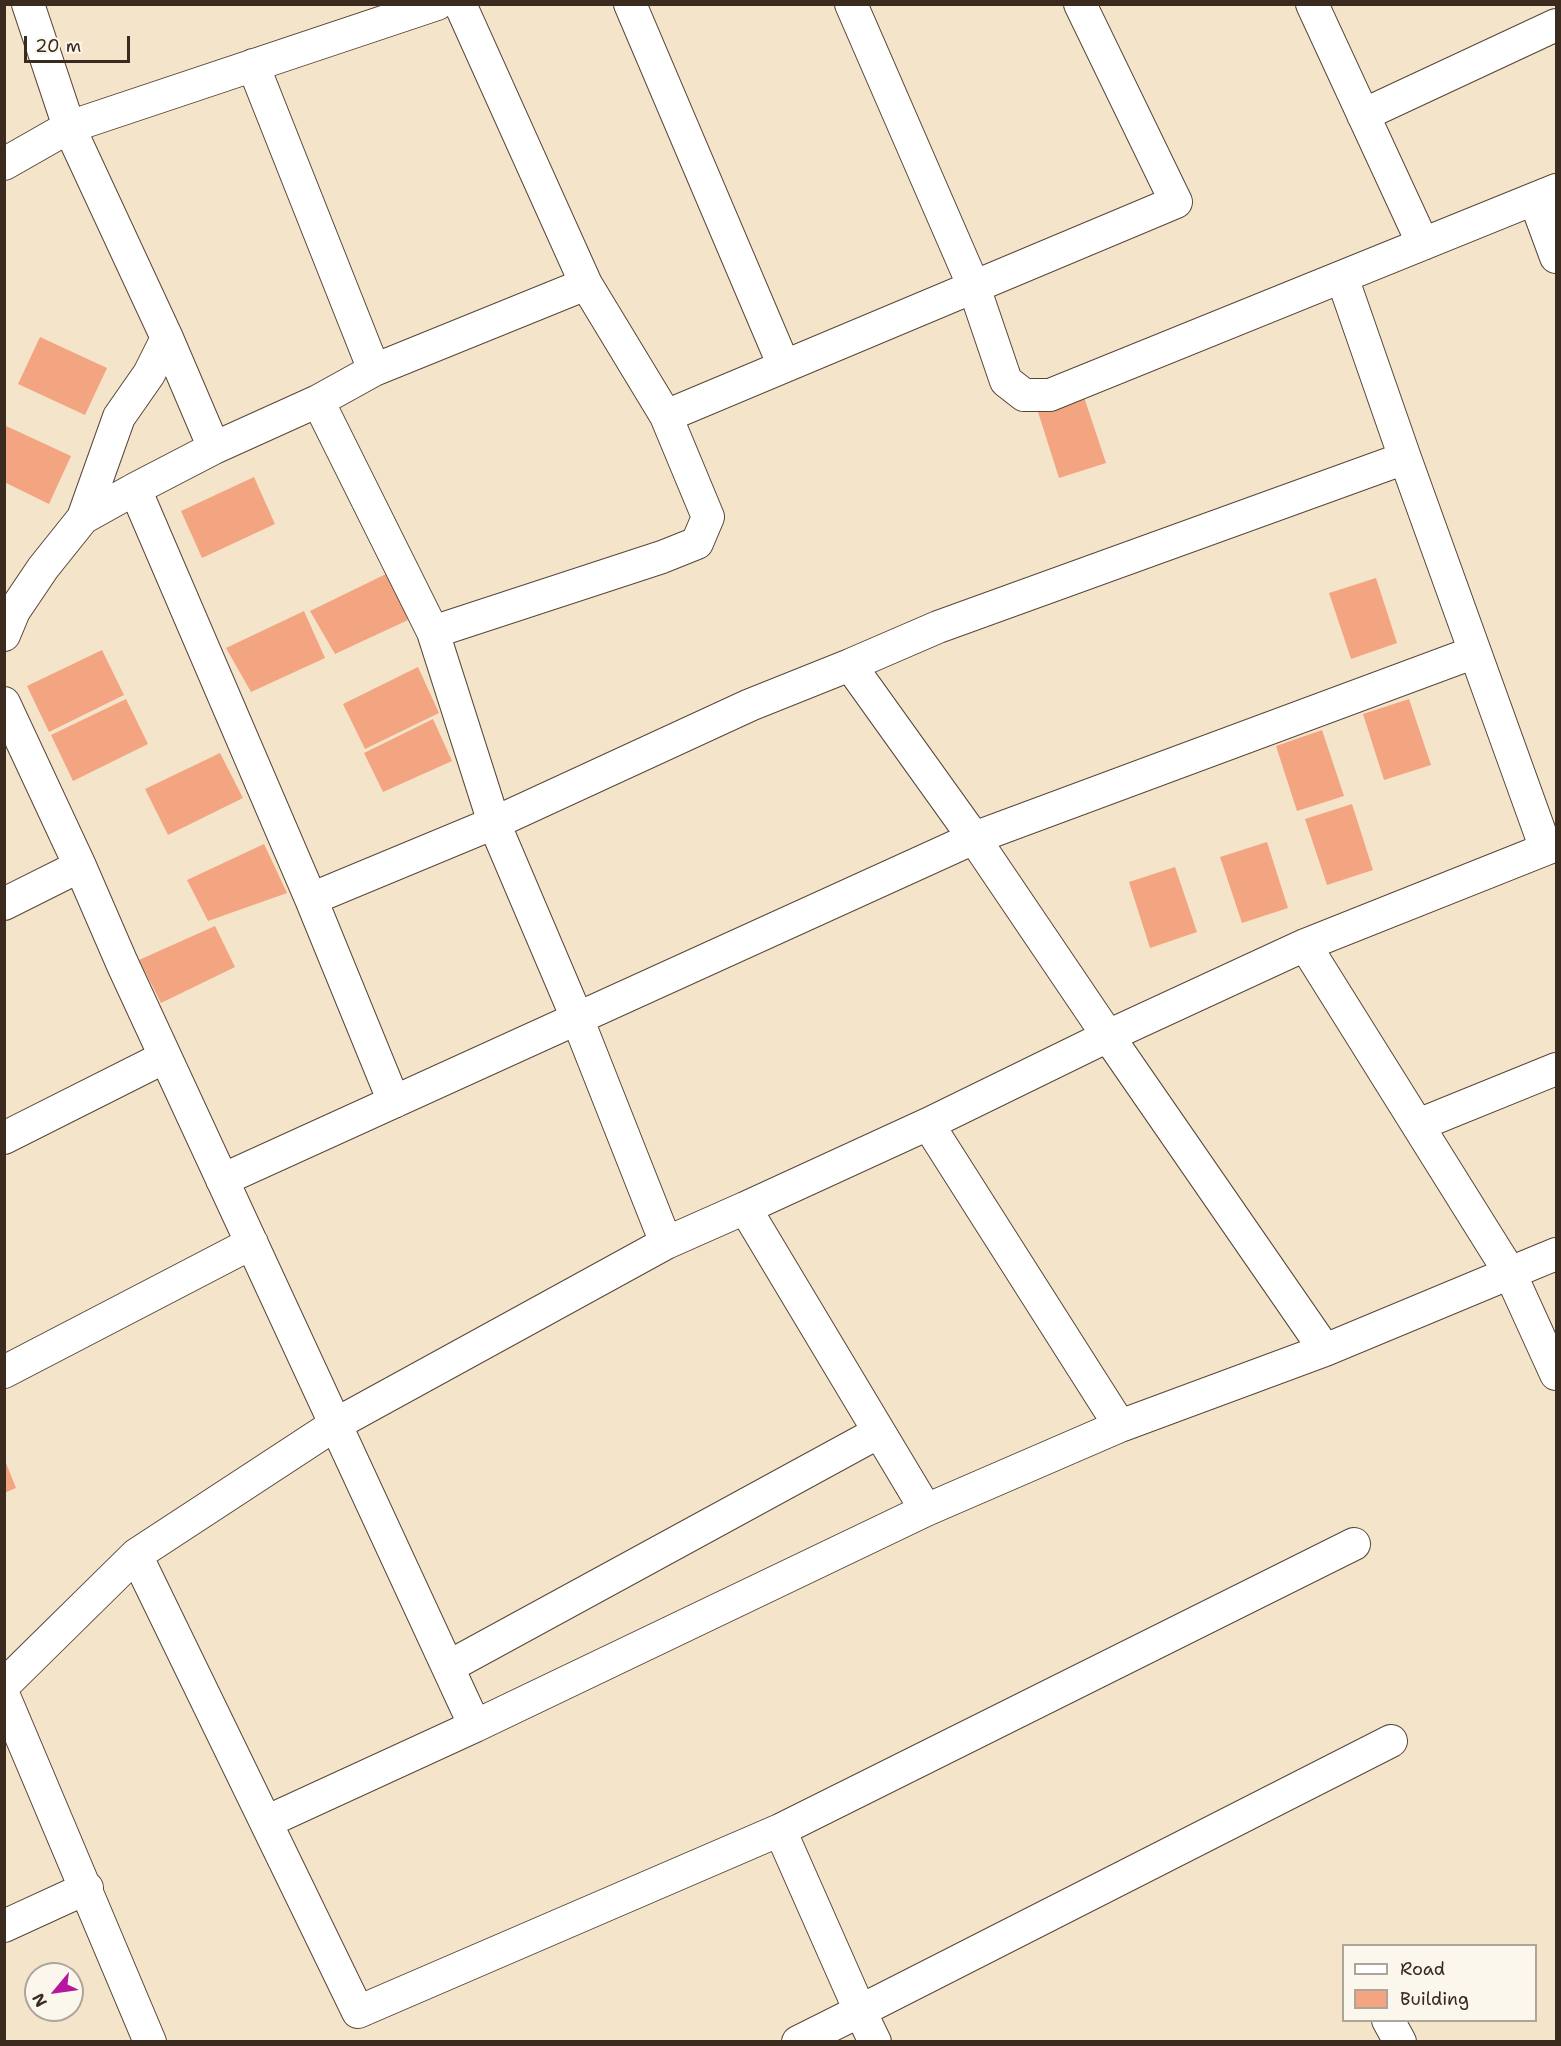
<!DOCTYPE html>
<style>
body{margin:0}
#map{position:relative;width:1561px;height:2046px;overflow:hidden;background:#f4e4ca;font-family:"Shantell Sans",sans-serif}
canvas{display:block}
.frame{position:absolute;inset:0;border:6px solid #3b2a1e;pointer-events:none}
.legend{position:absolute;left:1342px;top:1944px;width:195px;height:78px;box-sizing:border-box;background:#fbf7ec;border:2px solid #aea59a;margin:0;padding:8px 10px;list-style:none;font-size:18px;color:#3b2a1e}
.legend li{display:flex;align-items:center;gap:12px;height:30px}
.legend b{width:30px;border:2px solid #aea59a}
.north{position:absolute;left:24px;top:1962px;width:60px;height:60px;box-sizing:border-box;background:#fbf7ec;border:2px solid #aea59a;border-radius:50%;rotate:241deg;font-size:16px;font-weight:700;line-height:24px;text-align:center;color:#3b2a1e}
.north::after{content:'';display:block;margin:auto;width:21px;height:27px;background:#b5179e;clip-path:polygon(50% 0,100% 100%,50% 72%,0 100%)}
.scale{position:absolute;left:24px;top:36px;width:106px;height:27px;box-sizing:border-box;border:3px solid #3b2a1e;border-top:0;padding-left:8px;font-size:18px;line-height:21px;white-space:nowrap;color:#3b2a1e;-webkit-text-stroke:4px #fbf7ec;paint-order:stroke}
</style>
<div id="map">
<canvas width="1561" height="2046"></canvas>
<div class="frame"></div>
<ul class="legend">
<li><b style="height:8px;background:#fff"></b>Road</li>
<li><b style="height:16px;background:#f3a582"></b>Building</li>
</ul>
<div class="north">N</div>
<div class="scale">20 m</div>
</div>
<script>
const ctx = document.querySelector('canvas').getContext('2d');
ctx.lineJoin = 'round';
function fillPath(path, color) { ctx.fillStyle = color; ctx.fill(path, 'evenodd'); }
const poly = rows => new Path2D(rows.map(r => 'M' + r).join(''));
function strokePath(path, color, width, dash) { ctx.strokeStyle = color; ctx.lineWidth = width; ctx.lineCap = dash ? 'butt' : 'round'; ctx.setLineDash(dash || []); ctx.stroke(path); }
fillPath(poly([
 [40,337,107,368,85,415,18,384],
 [1084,397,1106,463,1059,478,1038,412],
 [4,425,71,456,49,504,4,482],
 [254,477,275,524,202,558,181,511],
 [388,573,408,620,335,654,310,611],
 [1376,578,1397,643,1351,659,1329,593],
 [304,611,325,658,251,692,226,648],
 [102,650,124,695,49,732,27,686],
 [418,667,439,713,365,749,343,704],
 [126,699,148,744,73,781,51,735],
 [1409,699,1431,765,1384,780,1363,714],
 [433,719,452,761,383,792,364,753],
 [1322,730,1344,796,1297,811,1276,746],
 [220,753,243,798,168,835,145,789],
 [1352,804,1373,870,1327,885,1305,819],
 [1267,842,1288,908,1242,923,1220,857],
 [264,844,287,893,208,921,187,880],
 [1175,867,1197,932,1150,948,1129,882],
 [215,926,235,967,161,1003,139,960],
 [4,1458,16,1488,4,1493]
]), '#f3a582');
const street = poly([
 [28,4,69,127,167,338,214,448,318,401],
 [460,4,586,284],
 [630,4,784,366],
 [851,4,974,287,1006,381,1024,395,1050,395,1556,190],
 [1312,4,1423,244],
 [253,65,374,370],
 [1363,115,1556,25],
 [4,164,69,127,437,4],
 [1535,200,1556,257],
 [1342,277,1405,458,1546,849],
 [666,416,1176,202,1080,4],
 [135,489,311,899,394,1102],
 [83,518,135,489,214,448],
 [4,635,14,611,43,568,83,518,119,417,149,374,167,338],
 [850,665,974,838,1108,1036,1305,945,1556,845],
 [4,703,80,866],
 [311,899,494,823,750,705,850,665,938,627,1405,458],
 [4,904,80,866,122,963,475,1726,926,1510,745,1208,666,1243,577,1018,494,823,433,632,318,401,374,370,586,284,666,416,708,517,697,543,662,557,433,632],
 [1305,945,1510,1273,1556,1254],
 [1418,1125,1556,1069],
 [4,1138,165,1057],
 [222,1180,974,838,1475,652],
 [745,1208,928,1124],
 [1325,1350,1108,1036,928,1124,1120,1426,1325,1350,1510,1273,1556,1374],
 [4,1372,252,1243],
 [926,1510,1120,1426],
 [136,1555,358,2012,780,1830,860,2011,1391,1741],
 [448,1667,879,1432],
 [4,1685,136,1555,336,1424,666,1243],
 [4,1696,150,2042],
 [266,1822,475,1726],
 [780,1830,1354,1544],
 [4,1926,87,1888],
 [1388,2020,1400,2042],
 [798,2042,860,2011,875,2042]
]);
strokePath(street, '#574638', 34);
strokePath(street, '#fff', 32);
</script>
